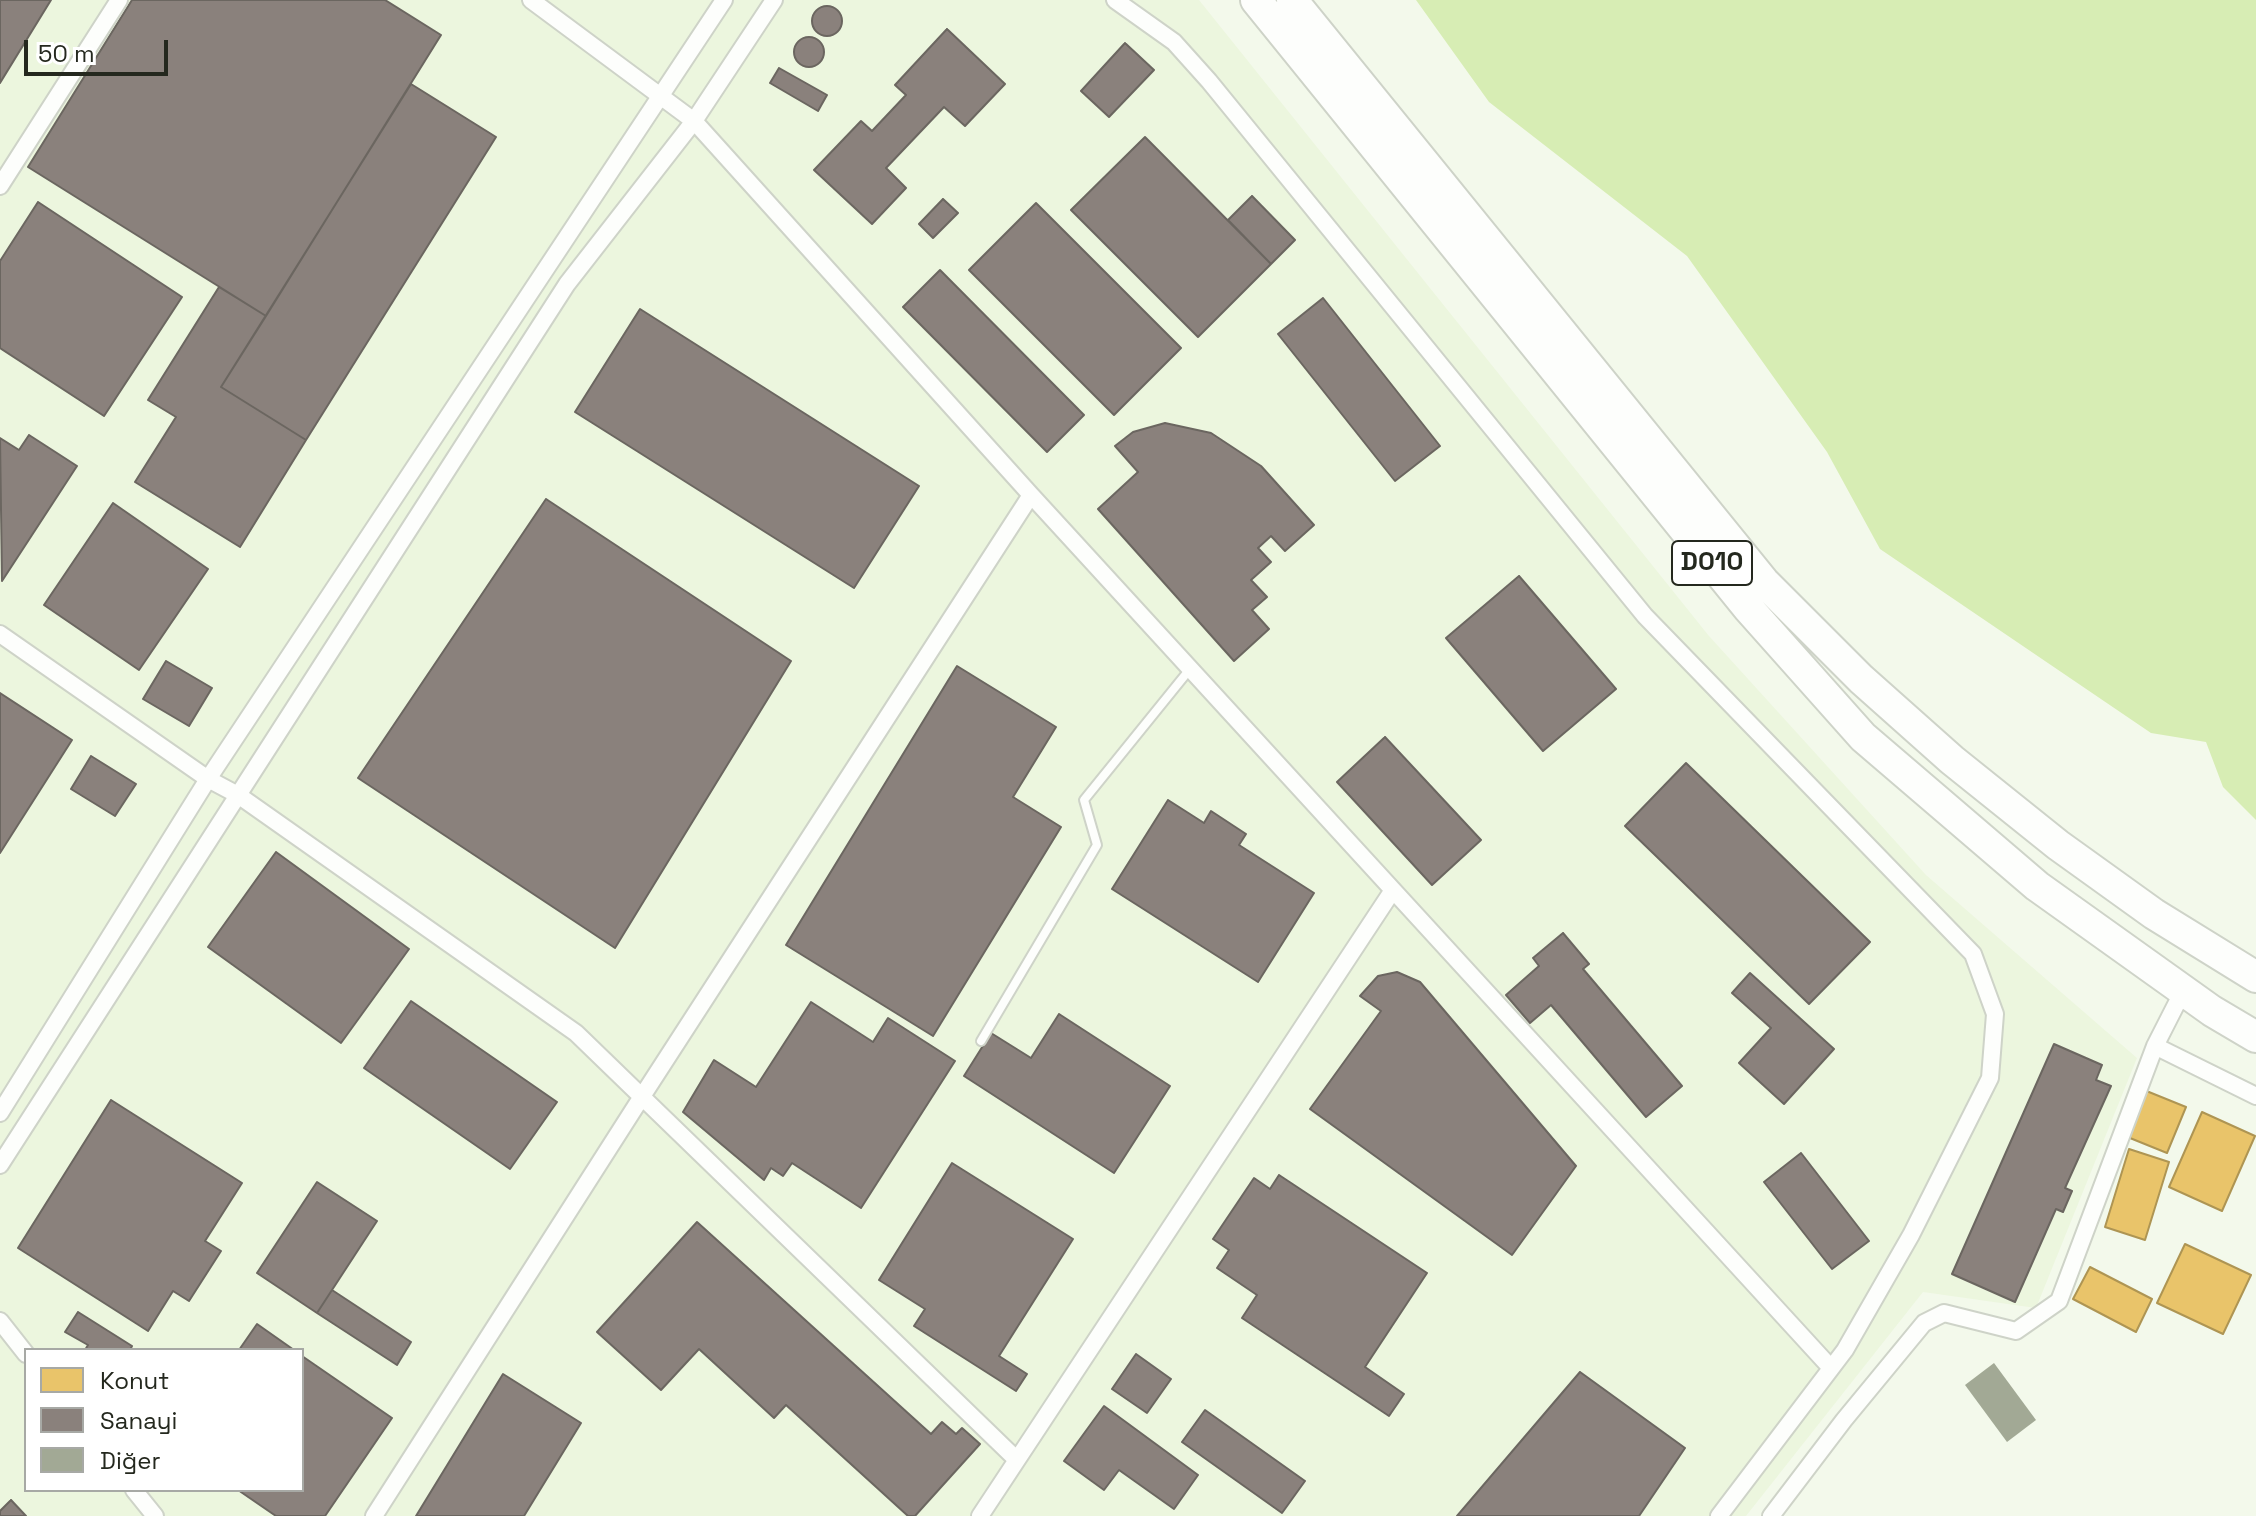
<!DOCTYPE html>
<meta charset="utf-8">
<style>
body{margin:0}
#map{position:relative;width:2256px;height:1516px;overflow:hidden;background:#f3f9eb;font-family:"Space Grotesk",sans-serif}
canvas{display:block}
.legend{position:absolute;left:24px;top:1348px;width:280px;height:144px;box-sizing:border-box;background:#fff;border:2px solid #a7a9a5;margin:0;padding:10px 14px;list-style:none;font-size:24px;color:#24281e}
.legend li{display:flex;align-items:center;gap:16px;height:40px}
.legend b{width:40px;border:2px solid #a7a9a5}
.scale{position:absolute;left:24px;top:40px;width:144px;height:36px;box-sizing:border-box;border:4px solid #24281e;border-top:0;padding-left:10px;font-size:24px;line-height:28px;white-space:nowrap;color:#24281e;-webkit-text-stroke:6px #fff;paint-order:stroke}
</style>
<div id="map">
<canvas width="2256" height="1516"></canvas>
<ul class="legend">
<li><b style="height:22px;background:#e9c46a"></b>Konut</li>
<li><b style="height:22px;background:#8a817c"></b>Sanayi</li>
<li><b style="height:22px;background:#a2a995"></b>Diğer</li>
</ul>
<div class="scale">50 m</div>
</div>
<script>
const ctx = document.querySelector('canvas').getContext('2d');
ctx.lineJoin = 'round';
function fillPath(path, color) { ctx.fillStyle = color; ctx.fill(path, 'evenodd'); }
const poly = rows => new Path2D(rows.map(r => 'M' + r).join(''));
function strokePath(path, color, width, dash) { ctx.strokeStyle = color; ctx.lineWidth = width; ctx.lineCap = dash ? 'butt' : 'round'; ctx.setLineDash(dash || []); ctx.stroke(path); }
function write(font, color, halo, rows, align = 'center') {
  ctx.font = font + ' "Space Grotesk",sans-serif'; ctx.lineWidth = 8; ctx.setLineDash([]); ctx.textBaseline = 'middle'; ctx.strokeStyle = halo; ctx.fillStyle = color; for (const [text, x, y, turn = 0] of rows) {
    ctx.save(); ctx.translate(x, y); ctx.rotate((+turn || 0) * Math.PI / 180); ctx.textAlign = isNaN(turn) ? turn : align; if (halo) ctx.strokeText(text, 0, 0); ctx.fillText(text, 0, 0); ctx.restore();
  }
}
fillPath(poly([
 [0,0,1199,0,1709,636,1926,875,2137,1058,2036,1308,1923,1292,1746,1516,0,1516],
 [26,1350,302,1350,302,1490,26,1490]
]), '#ecf6de');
fillPath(poly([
 [1416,0,2256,0,2256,820,2223,787,2206,742,2151,733,1880,549,1827,452,1687,256,1489,102]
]), '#d7edb4');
const homes = poly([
 [2144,1090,2186,1107,2167,1153,2125,1136,2144,1090],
 [2202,1112,2255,1136,2222,1211,2169,1187,2202,1112],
 [2129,1149,2169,1162,2145,1240,2105,1227,2129,1149],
 [2185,1244,2251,1275,2223,1334,2157,1303,2185,1244],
 [2090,1267,2152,1299,2136,1332,2073,1299,2090,1267]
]);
fillPath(homes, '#e9c46a');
strokePath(homes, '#ae9553', 2);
const industry = poly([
 [0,0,51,0,0,83,0,0],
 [132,0,385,0,441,35,266,316,28,167,132,0],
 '812 21a15 15 0 1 1 30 0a15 15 0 1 1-30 0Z',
 [947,29,1005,84,965,126,944,107,886,168,906,188,872,224,814,170,861,121,872,131,906,95,895,85,947,29],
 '794 52a15 15 0 1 1 30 0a15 15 0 1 1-30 0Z',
 [1125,43,1154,70,1109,117,1081,91,1125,43],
 [779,68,827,95,818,111,770,83,779,68],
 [411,84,496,137,306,440,221,387,411,84],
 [1145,137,1271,264,1198,337,1071,210,1145,137],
 [1252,196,1295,240,1271,264,1228,220,1252,196],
 [943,199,958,213,933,238,919,224,943,199],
 [38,202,182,297,104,416,0,348,0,261,38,202],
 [1036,203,1181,348,1114,415,969,270,1036,203],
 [940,270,1084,415,1047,452,903,307,940,270],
 [219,287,266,316,221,387,306,440,240,547,135,482,176,417,148,400,219,287],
 [1323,298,1440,446,1395,481,1278,334,1323,298],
 [640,309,919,486,854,588,575,412,640,309],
 [1165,423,1211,433,1261,466,1314,525,1285,551,1271,536,1258,548,1271,562,1251,580,1267,597,1252,610,1269,629,1234,661,1098,509,1138,472,1115,446,1133,432,1165,423],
 [29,435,77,466,2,581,0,438,19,450,29,435],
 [546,499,791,661,615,948,358,778,546,499],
 [113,503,208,569,139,670,44,605,113,503],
 [1519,576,1616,689,1543,751,1446,638,1519,576],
 [166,661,212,688,189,726,143,699,166,661],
 [957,666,1056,727,1013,797,1061,827,933,1036,786,945,957,666],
 [0,693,72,740,0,853,0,693],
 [1385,737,1481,840,1432,885,1337,782,1385,737],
 [91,756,136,784,115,816,71,789,91,756],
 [1686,763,1870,942,1809,1004,1625,826,1686,763],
 [1168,800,1204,823,1211,811,1246,834,1239,845,1314,893,1258,982,1112,889,1168,800],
 [276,852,409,949,341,1043,208,947,276,852],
 [1563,933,1589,964,1583,969,1682,1086,1646,1117,1551,1005,1530,1023,1506,995,1539,966,1533,958,1563,933],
 [1397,972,1420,982,1576,1166,1512,1255,1310,1109,1381,1011,1360,996,1378,976,1397,972],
 [1750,973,1834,1049,1784,1104,1739,1063,1771,1028,1732,993,1750,973],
 [411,1001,557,1102,510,1169,364,1068,411,1001],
 [811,1002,873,1042,888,1018,955,1061,861,1208,792,1163,783,1176,771,1168,764,1180,683,1112,714,1060,756,1087,811,1002],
 [1059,1014,1170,1086,1114,1173,964,1076,991,1033,1031,1058,1059,1014],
 [2054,1044,2102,1065,2096,1080,2111,1086,2065,1188,2072,1191,2063,1212,2056,1209,2015,1302,1952,1274,2054,1044],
 [111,1100,242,1183,205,1241,221,1251,189,1301,173,1291,148,1331,18,1248,111,1100],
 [1801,1153,1869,1241,1832,1269,1764,1182,1801,1153],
 [952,1163,1073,1239,999,1356,1027,1374,1016,1391,914,1326,925,1309,879,1280,952,1163],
 [1279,1175,1427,1273,1365,1367,1404,1394,1389,1416,1242,1318,1257,1295,1217,1268,1229,1250,1213,1239,1254,1178,1270,1189,1279,1175],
 [317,1182,377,1221,317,1313,257,1273,317,1182],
 [697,1222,931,1434,942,1422,956,1434,962,1428,980,1444,915,1516,908,1516,786,1405,774,1418,699,1349,661,1390,597,1332,697,1222],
 [332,1290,411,1342,397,1365,317,1313,332,1290],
 [78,1312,132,1346,130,1350,85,1350,88,1345,65,1332,78,1312],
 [257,1324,294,1350,239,1350,257,1324],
 [1136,1354,1171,1379,1147,1413,1112,1389,1136,1354],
 [302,1356,392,1418,325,1516,276,1516,238,1490,302,1490,302,1356],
 [1580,1372,1685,1448,1639,1516,1457,1516,1580,1372],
 [503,1374,581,1423,524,1516,416,1516,503,1374],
 [1104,1406,1198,1475,1174,1509,1119,1470,1104,1490,1064,1461,1104,1406],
 [1205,1410,1305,1481,1282,1513,1182,1442,1205,1410],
 [11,1500,26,1516,0,1516,0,1511,11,1500]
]);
fillPath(industry, '#8a817c');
strokePath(industry, '#6b6660', 2);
fillPath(poly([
 [1994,1363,2036,1420,2007,1442,1965,1385]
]), '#a2a995');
const lane = poly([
 [981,1041,1097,845,1084,800,1190,669]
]);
const street = poly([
 [531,0,694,121,1031,495,1831,1368],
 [1115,0,1174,42,1209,81,1645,616,1973,954,1995,1014,1990,1078,1911,1235,1845,1350,1719,1516],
 [0,186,119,0],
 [0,634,208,779,238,795,576,1033,1017,1460],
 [2155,1046,2256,1096],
 [0,1113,208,779,724,0],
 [0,1165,567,284,694,121,774,0],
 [0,1321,26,1354],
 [134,1490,155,1516],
 [374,1516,641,1098,1031,495],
 [980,1516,1393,890],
 [1771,1516,1844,1420,1924,1323,1944,1313,2016,1331,2059,1301,2155,1046,2183,991]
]);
const highway = poly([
 [1256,0,1749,609,1863,737,2037,886,2212,1011,2256,1037],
 [1292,0,1764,582,1861,679,1952,760,2058,845,2154,914,2256,977]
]);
strokePath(lane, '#ced3c8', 12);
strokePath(street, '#ced3c8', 20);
strokePath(highway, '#ced3c8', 34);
strokePath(lane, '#fdfefc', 8);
strokePath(street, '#fdfefc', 16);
strokePath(highway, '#fdfefc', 30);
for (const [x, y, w] of [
 [1712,563,80]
]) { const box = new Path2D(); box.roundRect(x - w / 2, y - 22, w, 44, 6); ctx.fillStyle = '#fff'; ctx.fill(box); strokePath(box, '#24281e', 2); }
write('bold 26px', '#24281e', null, [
 ["D010",1712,563]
]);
</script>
